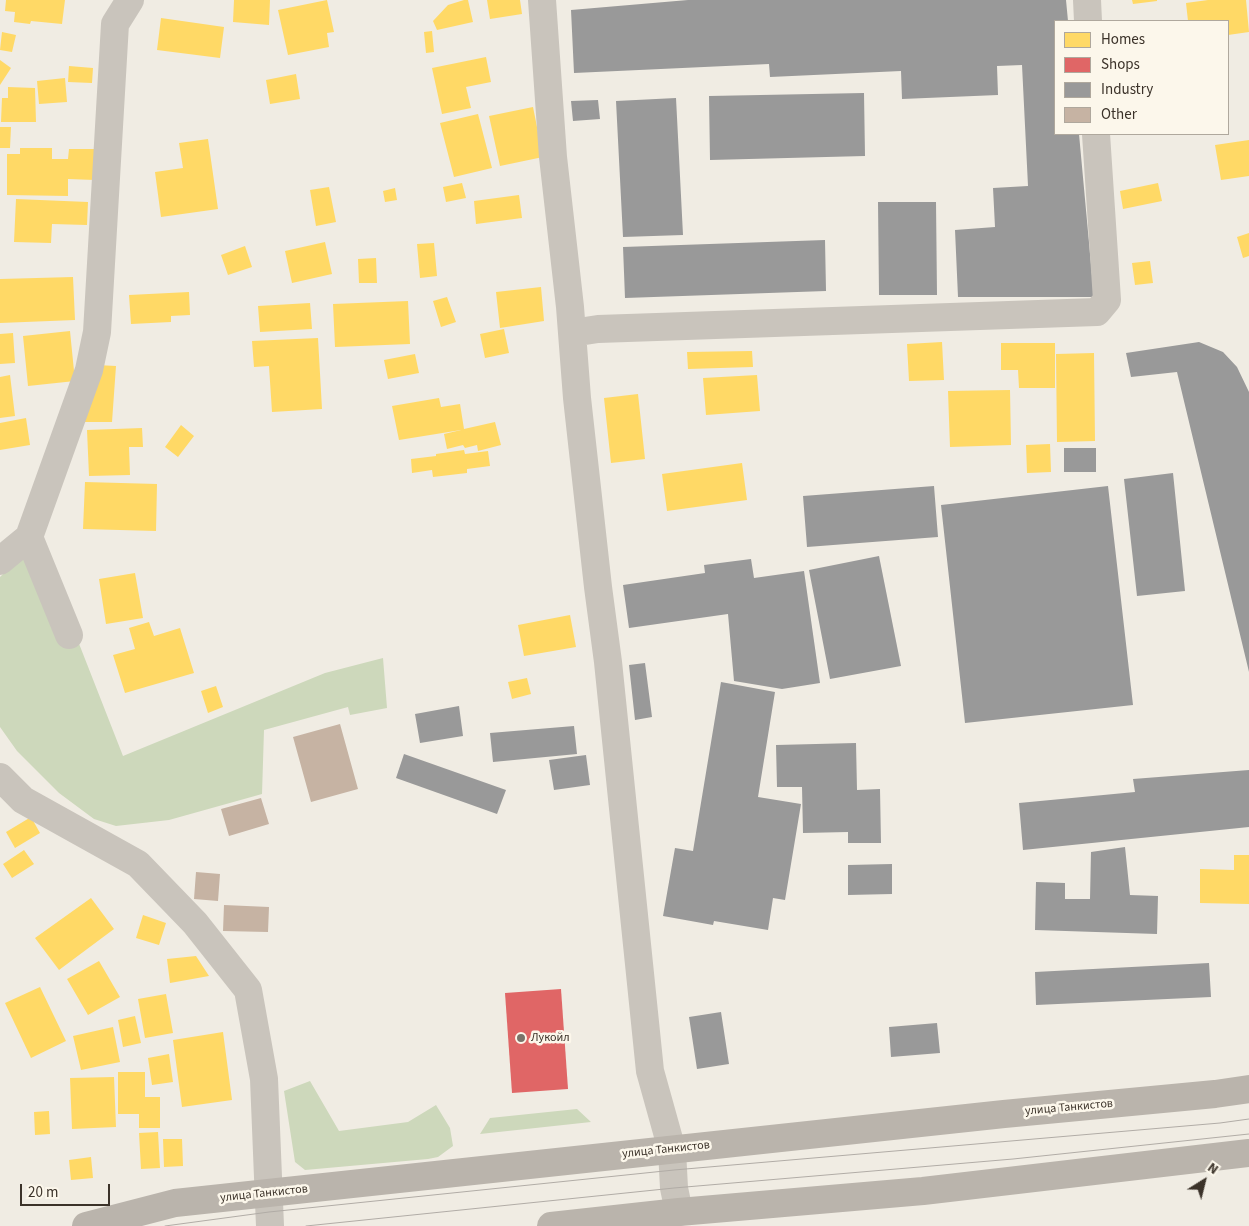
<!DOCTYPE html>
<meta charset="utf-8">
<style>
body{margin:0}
#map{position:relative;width:1249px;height:1226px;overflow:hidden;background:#f0ece3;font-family:"Source Sans 3",sans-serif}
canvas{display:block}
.legend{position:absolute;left:1054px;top:20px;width:175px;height:115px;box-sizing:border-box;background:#fcf7eb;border:1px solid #afa89d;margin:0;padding:6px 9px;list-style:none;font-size:15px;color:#3b3229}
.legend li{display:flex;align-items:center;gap:10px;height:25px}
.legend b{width:25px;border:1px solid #afa89d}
.north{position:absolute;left:1179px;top:1156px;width:50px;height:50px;-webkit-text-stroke:4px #fcf7eb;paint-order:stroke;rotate:36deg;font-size:14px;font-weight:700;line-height:20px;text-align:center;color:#3b3229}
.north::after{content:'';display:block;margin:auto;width:18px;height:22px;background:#3b3229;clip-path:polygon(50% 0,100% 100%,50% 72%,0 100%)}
.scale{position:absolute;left:20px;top:1184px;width:90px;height:22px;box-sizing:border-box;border:2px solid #3b3229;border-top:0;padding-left:6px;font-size:15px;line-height:18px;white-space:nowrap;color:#3b3229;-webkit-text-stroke:4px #fcf7eb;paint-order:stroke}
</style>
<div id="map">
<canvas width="1249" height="1226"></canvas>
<ul class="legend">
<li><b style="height:14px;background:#ffd966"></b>Homes</li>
<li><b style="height:14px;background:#e06666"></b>Shops</li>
<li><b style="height:14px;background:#999"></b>Industry</li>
<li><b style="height:14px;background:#c6b3a3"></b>Other</li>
</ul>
<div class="north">N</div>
<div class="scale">20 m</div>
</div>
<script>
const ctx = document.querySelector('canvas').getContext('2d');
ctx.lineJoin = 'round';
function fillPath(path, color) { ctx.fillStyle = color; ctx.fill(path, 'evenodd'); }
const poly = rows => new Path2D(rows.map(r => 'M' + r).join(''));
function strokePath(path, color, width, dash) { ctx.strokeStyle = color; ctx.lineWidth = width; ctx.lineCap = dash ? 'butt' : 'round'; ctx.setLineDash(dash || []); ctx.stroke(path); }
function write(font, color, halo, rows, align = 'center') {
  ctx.font = font + ' "Source Sans 3",sans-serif'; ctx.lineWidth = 5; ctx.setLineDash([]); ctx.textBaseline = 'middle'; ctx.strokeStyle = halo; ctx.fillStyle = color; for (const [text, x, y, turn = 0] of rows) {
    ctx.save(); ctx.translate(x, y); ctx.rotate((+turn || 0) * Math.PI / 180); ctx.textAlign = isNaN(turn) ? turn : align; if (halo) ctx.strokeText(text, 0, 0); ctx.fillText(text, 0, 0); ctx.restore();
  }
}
fillPath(poly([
 [38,539,123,756,325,673,383,658,387,708,350,715,348,707,264,730,262,794,169,820,116,826,94,819,59,793,17,751,0,727,0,577],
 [310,1081,339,1131,408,1122,436,1105,450,1128,453,1146,438,1157,428,1159,305,1170,295,1162,284,1091],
 [577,1109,591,1122,480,1134,490,1118]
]), '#cdd8bb');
fillPath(poly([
 [6,0,65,0,62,24,31,21,30,24,14,22,15,12,5,11],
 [234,0,270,0,269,25,233,22],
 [327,0,334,32,327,33,329,47,288,55,278,10],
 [464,0,468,0,473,22,437,30,433,21,448,5],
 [487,0,520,0,522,14,490,19],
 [1132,0,1157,0,1157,1,1133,4],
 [1208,0,1246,0,1249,32,1228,35,1228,21,1188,21,1186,3],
 [161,18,224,27,220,58,157,50],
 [432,31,434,52,426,53,424,32],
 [2,32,16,35,12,52,0,50],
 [486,57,491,82,466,87,471,108,442,114,432,68],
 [0,60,11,68,0,85],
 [69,66,93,68,92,83,68,82],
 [296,74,300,99,270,104,266,80],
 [65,78,67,102,39,104,37,81],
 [8,87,35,88,36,122,1,122,2,98,8,98],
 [533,107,543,157,500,166,489,116],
 [478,114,492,168,454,177,440,123],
 [0,127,11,127,10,148,0,148],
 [208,139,218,209,161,217,155,172,183,168,179,143],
 [1249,140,1249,176,1221,180,1215,145],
 [20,148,52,148,52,159,68,159,69,149,94,149,95,180,68,179,68,196,7,195,7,154,20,154],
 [462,183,466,198,446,202,443,187],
 [1158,183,1162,201,1123,209,1120,191],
 [329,187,336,222,316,226,310,190],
 [395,188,397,200,385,202,383,191],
 [519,195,522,218,476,224,474,201],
 [16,199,88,202,87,225,52,224,51,243,14,242],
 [1249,233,1249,256,1243,258,1237,237],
 [325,242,332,274,292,283,285,251],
 [434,243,437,276,420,278,417,244],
 [245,246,252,267,228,275,221,255],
 [376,258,377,283,359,283,358,259],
 [1150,261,1153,283,1135,285,1132,263],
 [73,277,75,320,0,323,0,279],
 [541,287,544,321,500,328,496,292],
 [189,292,190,315,171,316,171,322,131,324,129,295],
 [447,297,456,322,441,327,433,301],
 [408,301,410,344,335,347,333,304],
 [310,303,312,329,260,332,258,306],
 [504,329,509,353,485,358,480,334],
 [70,331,75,381,28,386,23,336],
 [13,333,15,363,0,364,0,334],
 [318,338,322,409,272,412,269,366,254,367,252,341],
 [942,342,944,380,909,381,907,344],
 [1001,343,1055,343,1055,388,1019,388,1018,370,1001,370],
 [752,351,753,367,688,369,687,352],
 [1094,353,1095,441,1057,442,1056,354],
 [415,354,419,373,388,379,384,360],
 [97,365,116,366,112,422,83,422],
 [10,375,15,416,0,418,0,377],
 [757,375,760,411,706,415,703,378],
 [1010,390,1011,445,950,447,948,391],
 [638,394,645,459,611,463,604,398],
 [439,398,441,407,460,404,464,429,495,422,501,445,478,451,477,445,465,448,463,445,447,449,444,434,461,430,399,440,392,406],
 [26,418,30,445,0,450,0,423],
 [181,425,194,436,178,457,165,447],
 [142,428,143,447,129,447,130,475,89,476,87,430],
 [1050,444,1051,472,1027,473,1026,445],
 [464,450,465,454,488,451,490,466,467,469,467,473,433,477,432,470,412,473,411,459,436,456,436,454],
 [742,463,747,500,667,511,662,474],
 [85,482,157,484,156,531,83,529],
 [135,573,143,618,106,624,99,579],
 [570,615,576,647,524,656,518,625],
 [149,622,154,636,180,628,194,673,125,693,113,655,135,649,129,628],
 [527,678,531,694,512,699,508,682],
 [216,686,223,707,208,713,201,691],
 [31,817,40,833,15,848,6,832],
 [24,850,34,864,12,878,3,864],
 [1234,855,1249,855,1249,904,1200,903,1200,869,1234,870],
 [91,898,114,929,59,970,35,938],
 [143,915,166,923,159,945,136,938],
 [196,956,209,976,170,983,167,959],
 [99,961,120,997,88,1015,67,979],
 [40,987,66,1041,31,1058,5,1003],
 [166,994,173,1033,145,1038,138,999],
 [135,1016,141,1043,123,1047,118,1020],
 [113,1027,120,1062,81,1070,73,1036],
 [223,1032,232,1100,182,1107,173,1040],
 [169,1054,173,1082,152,1085,148,1058],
 [118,1072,145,1072,145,1097,160,1097,160,1128,139,1128,139,1114,118,1114],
 [114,1077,116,1127,72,1129,70,1078],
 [49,1111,50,1134,35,1135,34,1112],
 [158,1132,160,1168,141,1169,139,1133],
 [163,1139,182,1139,183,1166,164,1167],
 [91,1157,93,1178,71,1180,69,1160]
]), '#ffd966');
fillPath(poly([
 [561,989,568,1089,512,1093,505,993]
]), '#e06666');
fillPath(poly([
 [688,0,1066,0,1068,21,1055,21,1055,134,1079,134,1094,297,958,297,955,230,995,227,993,188,1028,186,1022,65,997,66,998,95,902,99,901,71,770,77,769,64,574,73,571,10],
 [864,93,865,156,710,160,709,96],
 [676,98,683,235,623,237,616,101],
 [598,100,600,119,573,121,571,101],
 [878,202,936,202,937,295,879,295],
 [825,240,826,291,625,298,623,247],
 [1199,342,1223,352,1237,367,1249,392,1249,672,1177,372,1131,377,1126,353],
 [1064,448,1096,448,1096,472,1064,472],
 [1173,473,1185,591,1137,596,1124,479],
 [934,486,938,537,807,547,803,496],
 [1108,486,1133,705,965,723,941,505],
 [879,556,901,666,830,679,809,570],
 [751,559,754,578,804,571,820,683,782,689,734,681,728,614,629,628,623,585,705,573,704,565],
 [645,663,652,717,635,720,629,665],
 [721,682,775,692,758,797,801,804,785,900,773,898,768,930,714,921,713,925,663,916,675,848,693,851],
 [459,706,463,736,420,743,415,714],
 [574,726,577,754,493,762,490,733],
 [856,743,857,790,880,789,881,843,848,843,848,832,803,833,802,787,777,787,776,745],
 [404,754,506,790,497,814,396,778],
 [586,755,590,785,554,790,549,760],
 [1249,770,1249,827,1023,850,1019,803,1135,792,1133,779],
 [1125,847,1130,895,1158,896,1157,934,1035,930,1036,882,1065,883,1065,899,1090,899,1091,852],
 [892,864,892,894,848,895,848,865],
 [1209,963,1211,997,1036,1005,1035,972],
 [721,1012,729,1064,697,1069,689,1017],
 [937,1023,940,1053,891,1057,889,1027]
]), '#999');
fillPath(poly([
 [340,724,358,789,311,802,293,737],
 [261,798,269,824,229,836,221,809],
 [196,872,220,874,218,901,194,899],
 [224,905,269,907,268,932,223,931]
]), '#c6b3a3');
strokePath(poly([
 [542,0,553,157,570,307,577,398,598,587,608,662,650,1071,672,1150,674,1188,679,1212],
 [1087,0,1088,21],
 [572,333,598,329,1097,312,1107,300,1096,134],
 [29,537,69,635],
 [0,561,29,537,89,370,97,332,115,24,130,0],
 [0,777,23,800,138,864,195,923,248,990,264,1079,270,1226]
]), '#c9c4bc', 28);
strokePath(poly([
 [86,1226,175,1203,1004,1114,1215,1094,1249,1089],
 [551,1226,679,1212,923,1191,1249,1153]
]), '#bab4ac', 28);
strokePath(poly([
 [165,1226,269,1212,674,1170,1220,1123,1249,1119],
 [306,1226,674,1188,1013,1159,1249,1134]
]), '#b1aca6', 1);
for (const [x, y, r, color] of [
 [521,1038,5,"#7a736a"]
]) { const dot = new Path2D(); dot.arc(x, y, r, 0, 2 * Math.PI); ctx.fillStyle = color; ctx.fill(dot); strokePath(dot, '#fcf7eb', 2); }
write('12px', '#3b3229', '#fcf7eb', [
 ["Лукойл",531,1038]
], 'left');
write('12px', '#3b3229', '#fcf7eb', [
 ["улица Танкистов",1069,1108,-5],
 ["улица Танкистов",666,1150,-6],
 ["улица Танкистов",264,1194,-6]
]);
</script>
